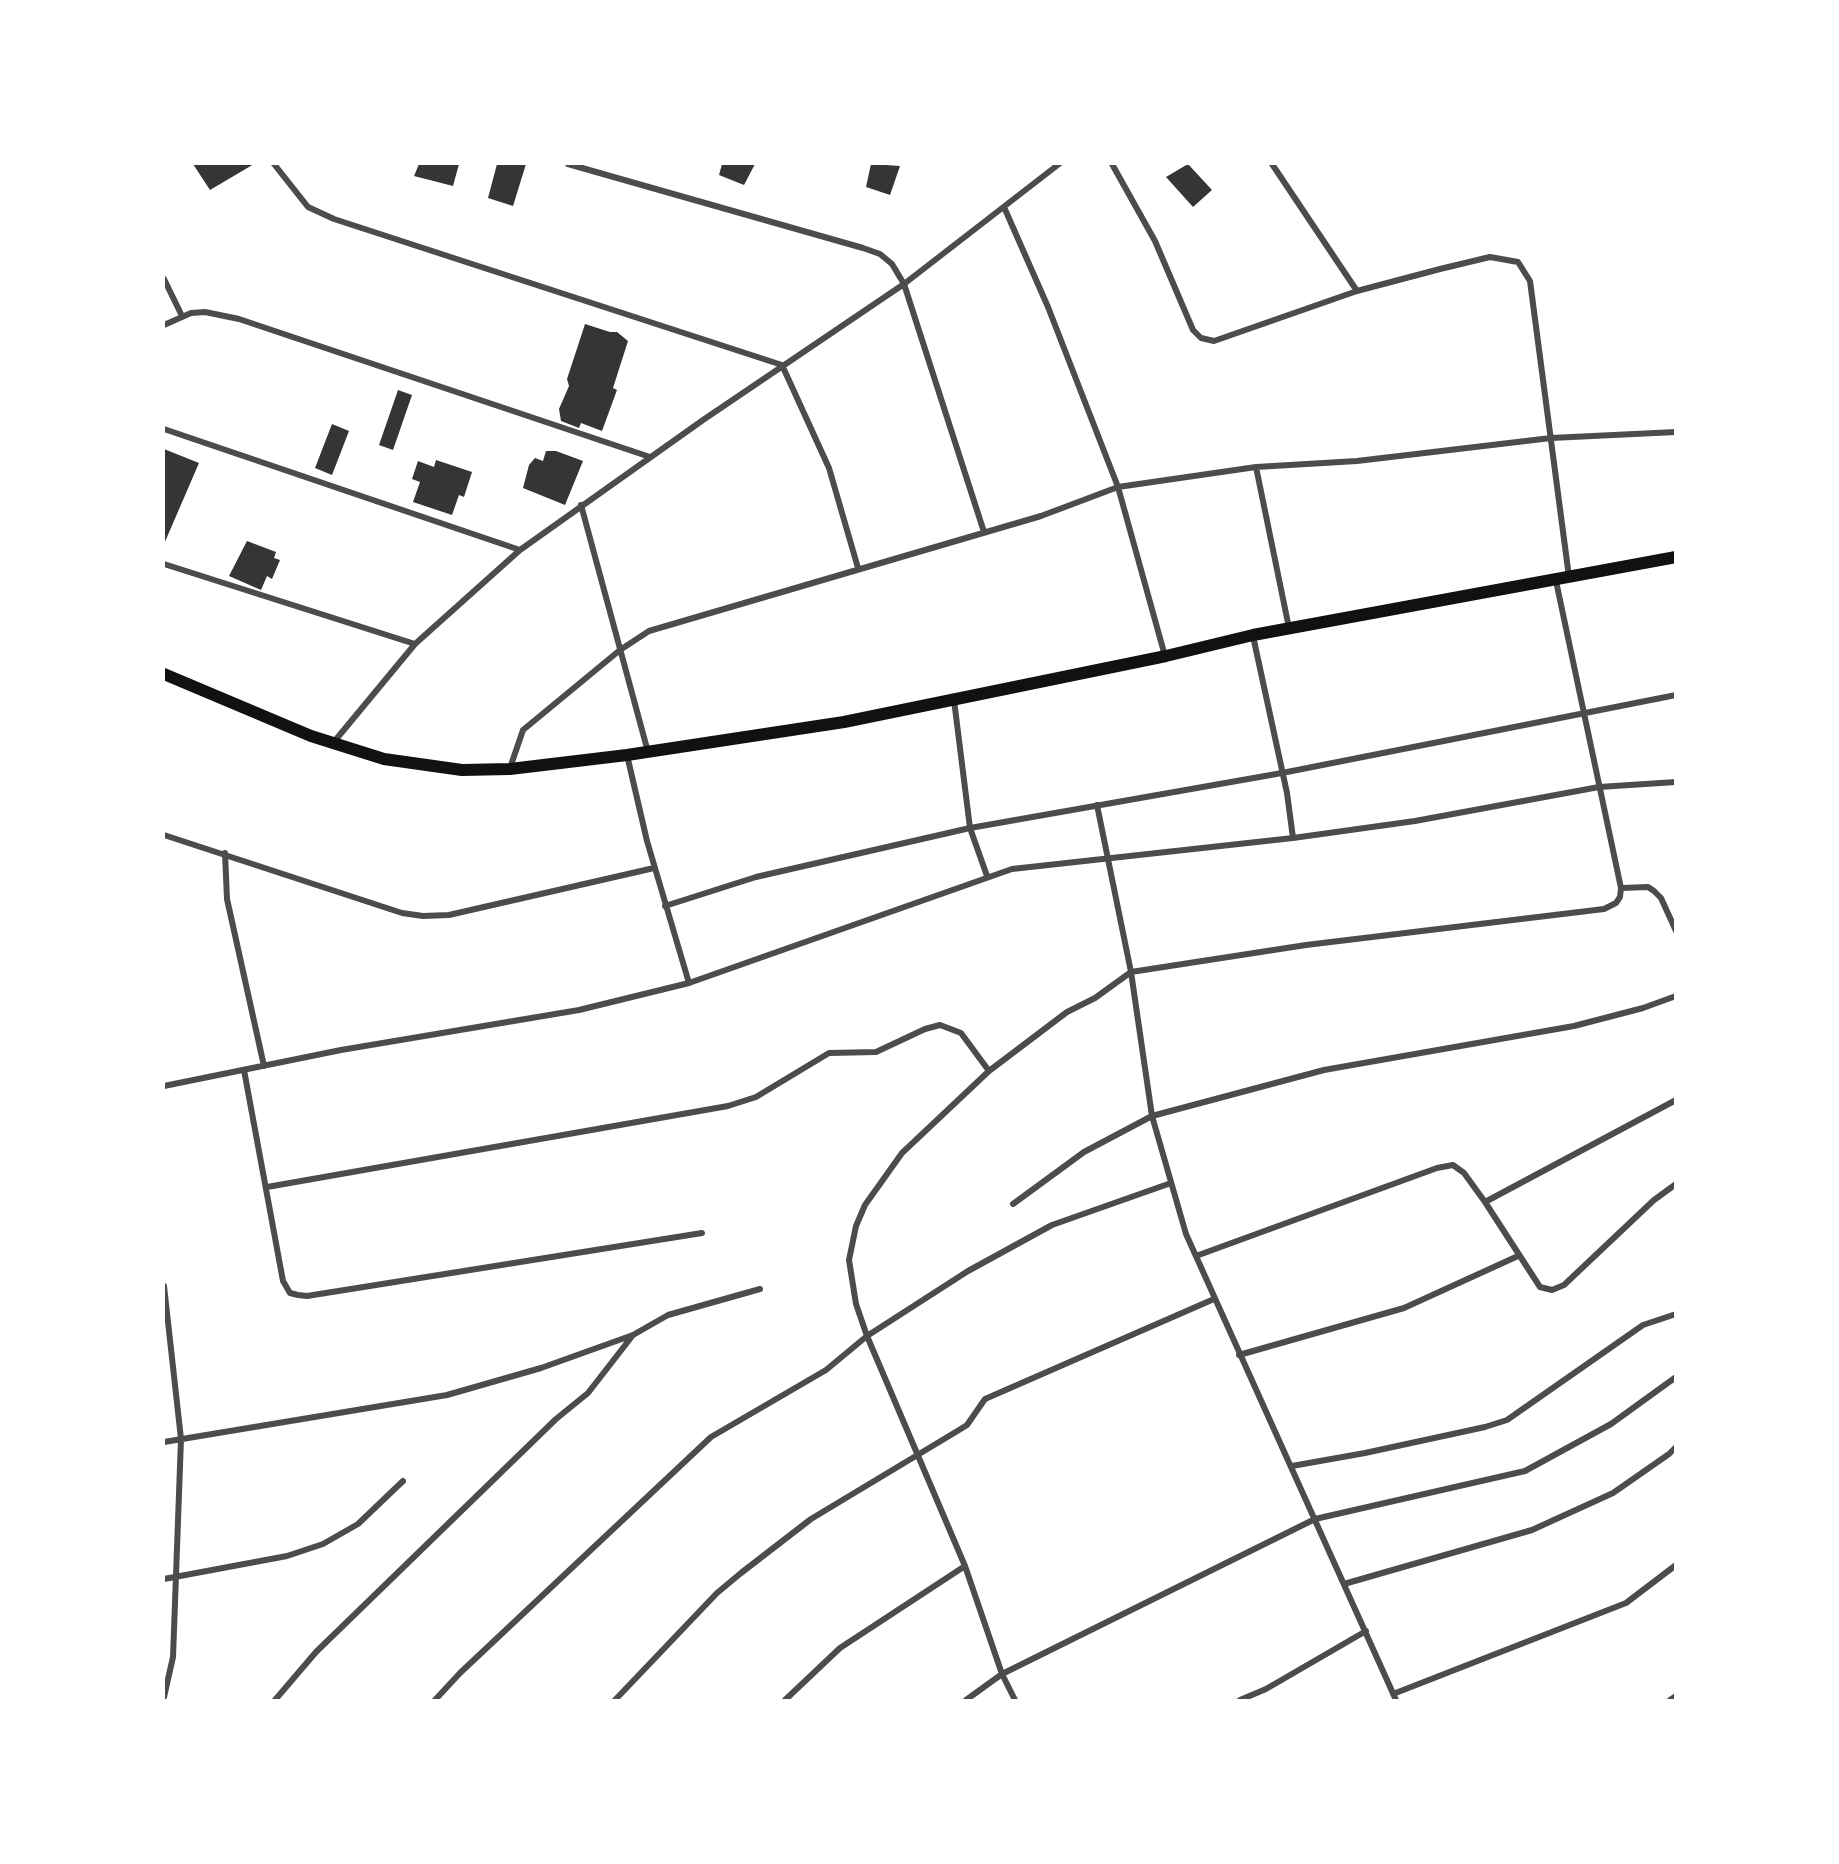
<!DOCTYPE html>
<style>
body{margin:0}
#map{position:relative;width:1839px;height:1864px;overflow:hidden;background:#fff;font-family:"DM Sans",sans-serif}
canvas{display:block}
.frame{position:absolute;inset:0;border:165px solid #fff;pointer-events:none}
</style>
<div id="map">
<canvas width="1839" height="1864"></canvas>
<div class="frame"></div>
</div>
<script>
const ctx = document.querySelector('canvas').getContext('2d');
ctx.lineJoin = 'round';
function fillPath(path, color) { ctx.fillStyle = color; ctx.fill(path, 'evenodd'); }
const poly = rows => new Path2D(rows.map(r => 'M' + r).join(''));
function strokePath(path, color, width, dash) { ctx.strokeStyle = color; ctx.lineWidth = width; ctx.lineCap = dash ? 'butt' : 'round'; ctx.setLineDash(dash || []); ctx.stroke(path); }
fillPath(poly([
 [193,164,254,164,210,190],
 [419,164,459,164,453,186,414,176],
 [497,164,526,164,513,206,488,198],
 [722,164,755,164,744,185,719,175],
 [871,164,900,166,890,195,866,187],
 [1188,164,1212,190,1193,207,1166,177],
 [585,324,610,332,617,332,628,341,613,388,617,390,602,431,581,423,579,428,561,421,559,409,569,386,567,379],
 [398,390,412,395,393,450,379,445],
 [332,424,349,431,332,475,315,468],
 [164,449,199,463,164,544],
 [546,451,556,451,583,461,565,505,523,488,529,465,535,458,543,461],
 [436,460,472,472,464,497,459,495,452,515,413,502,420,482,412,479,418,461,434,467],
 [247,541,276,552,274,558,280,560,272,579,267,576,261,590,229,576]
]), '#353535');
strokePath(poly([
 [274,164,308,207,334,219,782,365,829,468,858,568],
 [568,164,863,248,880,254,892,264,904,284,984,532],
 [1112,164,1155,241,1193,330,1201,338,1214,341,1357,291,1440,269,1490,257,1518,262,1530,281,1569,577],
 [1272,164,1357,291],
 [1004,207,1048,307,1118,487,1165,656],
 [164,279,182,316],
 [164,325,191,313,205,312,239,319,650,457],
 [164,429,520,550],
 [1256,467,1289,628],
 [581,505,648,752],
 [164,564,415,644],
 [1253,636,1287,793,1293,838],
 [954,700,970,828,987,876],
 [333,743,415,644,520,550,703,420,904,284,1059,164],
 [627,755,647,841,689,983],
 [510,768,523,730,620,650,649,631,1041,516,1118,487,1256,467,1357,461,1551,438,1676,432],
 [1097,805,1131,972,1152,1116,1186,1234,1396,1700],
 [164,835,402,913,423,916,449,915,654,868],
 [225,853,227,899,264,1066],
 [1621,888,1648,887,1654,891,1661,898,1676,931],
 [665,906,756,877,970,828,1282,773,1676,695],
 [244,1070,283,1281,290,1293,298,1295,307,1296,702,1233],
 [164,1086,341,1050,579,1010,689,983,1012,869,1293,838,1415,821,1599,787,1676,782],
 [267,1187,728,1106,756,1097,829,1053,876,1052,925,1029,940,1025,961,1033,989,1071],
 [1485,1202,1676,1100],
 [1013,1204,1084,1152,1152,1116,1324,1070,1574,1026,1643,1008,1676,996],
 [1196,1256,1437,1168,1453,1165,1464,1173,1485,1202,1540,1287,1552,1290,1564,1285,1654,1200,1676,1184],
 [164,1286,181,1439,173,1657,164,1697],
 [1239,1355,1404,1308,1518,1256],
 [164,1442,447,1395,541,1368,633,1335,668,1315,760,1289],
 [1292,1466,1365,1453,1485,1427,1507,1420,1643,1325,1676,1314],
 [164,1579,287,1556,323,1544,358,1524,403,1481],
 [1344,1584,1532,1530,1613,1493,1669,1454,1676,1447],
 [1393,1694,1626,1603,1676,1565],
 [275,1700,316,1652,556,1419,588,1393,633,1335],
 [435,1700,460,1673,711,1437,826,1370,867,1336,968,1271,1052,1225,1171,1183],
 [615,1700,717,1593,741,1573,811,1519,959,1430,967,1425,985,1399,1214,1299],
 [785,1700,840,1648,965,1566],
 [966,1700,1002,1674,1315,1519,1525,1471,1611,1424,1676,1377],
 [1015,1700,1002,1674,965,1566,867,1336,856,1304,849,1260,856,1226,865,1205,902,1153,989,1071,1067,1012,1095,998,1131,972,1306,945,1604,909,1616,903,1620,897,1621,888,1556,581],
 [1240,1700,1266,1689,1366,1631],
 [1670,1700,1676,1696]
]), '#4c4c4c', 6);
strokePath(poly([
 [164,674,311,736,384,759,462,770,510,769,627,755,844,722,1166,656,1253,635,1676,557]
]), '#111', 12);
</script>
